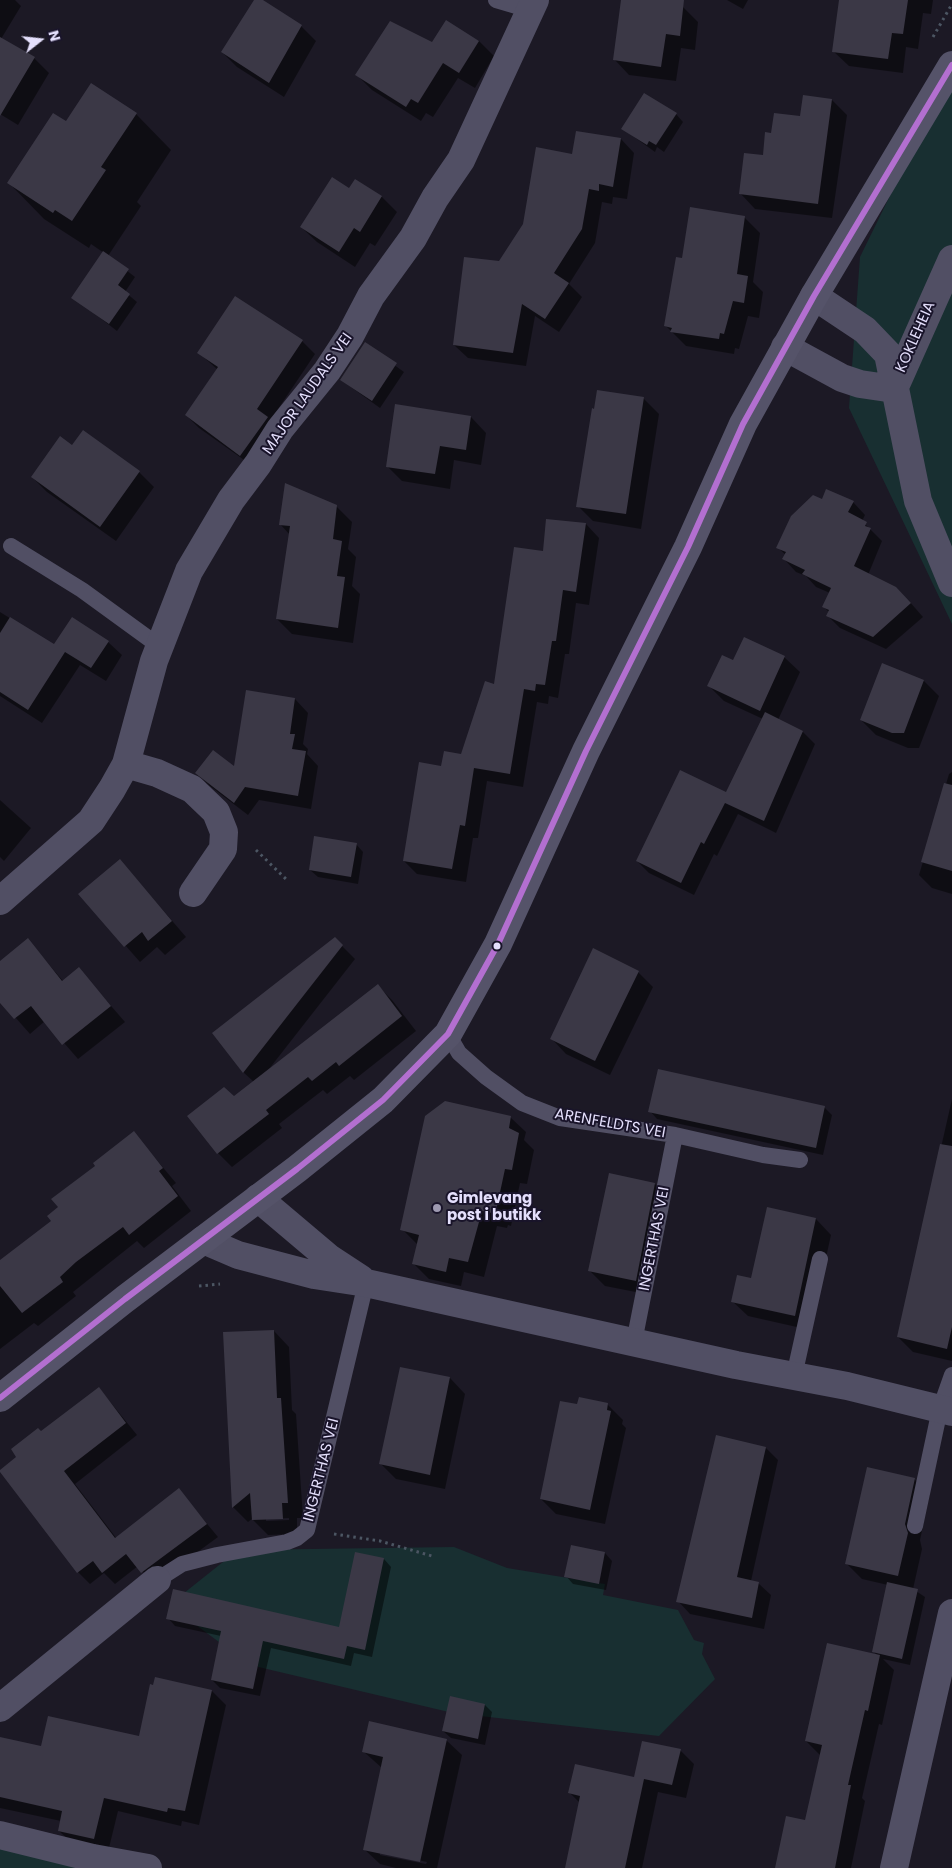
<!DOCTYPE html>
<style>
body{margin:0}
#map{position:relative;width:952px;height:1868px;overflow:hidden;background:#1c1925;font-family:Poppins,sans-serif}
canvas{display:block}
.north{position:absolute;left:15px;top:15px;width:50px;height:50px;-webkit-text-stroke:4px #19142a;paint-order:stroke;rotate:74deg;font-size:14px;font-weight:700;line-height:20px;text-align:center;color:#e4dffc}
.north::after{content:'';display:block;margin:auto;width:18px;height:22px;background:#e4dffc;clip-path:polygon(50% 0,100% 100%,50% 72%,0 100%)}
</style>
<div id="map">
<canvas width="952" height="1868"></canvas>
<div class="north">N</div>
</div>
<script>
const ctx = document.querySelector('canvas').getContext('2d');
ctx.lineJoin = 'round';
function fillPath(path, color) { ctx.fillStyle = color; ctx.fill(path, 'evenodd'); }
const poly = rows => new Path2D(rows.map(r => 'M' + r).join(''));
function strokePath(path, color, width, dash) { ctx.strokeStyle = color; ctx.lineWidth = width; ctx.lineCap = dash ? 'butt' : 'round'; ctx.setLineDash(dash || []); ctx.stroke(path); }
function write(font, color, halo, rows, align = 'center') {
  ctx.font = font + ' Poppins,sans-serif'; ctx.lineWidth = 4; ctx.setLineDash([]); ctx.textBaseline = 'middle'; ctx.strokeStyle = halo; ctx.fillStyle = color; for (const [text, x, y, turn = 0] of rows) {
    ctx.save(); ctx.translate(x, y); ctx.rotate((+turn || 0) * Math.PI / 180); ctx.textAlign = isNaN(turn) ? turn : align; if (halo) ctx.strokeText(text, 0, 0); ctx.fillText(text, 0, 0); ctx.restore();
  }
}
fillPath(poly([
 [952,69,952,624,849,408,860,257],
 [454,1547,507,1568,605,1584,603,1595,678,1610,694,1640,704,1643,702,1654,715,1679,659,1736,453,1713,250,1665,169,1605,238,1550],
 [0,1841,153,1868,0,1868]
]), '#182f31');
fillPath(poly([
 [0,0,15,0,21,6,1,39,34,58,49,73,18,125,0,114],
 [255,0,261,0,301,26,316,41,284,97,237,67,222,52],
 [622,0,683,7,698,22,695,50,681,48,676,81,629,75,614,59],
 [727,0,748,0,743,9],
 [840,0,933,0,931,14,923,13,918,49,906,47,903,73,849,66,833,51],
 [445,24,479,41,494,56,475,88,458,78,433,117,426,113,421,121,372,90,357,75,433,43],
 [832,100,847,115,832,218,755,209,740,193,764,157,772,134],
 [136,114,171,150,137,202,141,206,108,256,135,277,125,292,137,302,117,331,73,297,104,253,91,244,89,248,44,219,9,183,67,123],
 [676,114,683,122,664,152,657,147,655,152,623,129],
 [577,132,621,139,634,153,627,199,613,197,612,204,602,202,595,243,569,284,582,297,559,332,535,316,526,366,468,358,454,345,499,263,573,155],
 [350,190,382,197,397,212,375,246,370,243,355,267,317,242,301,227],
 [691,209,745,218,760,233,753,282,763,292,759,318,748,316,739,349,735,348,734,354,686,346,666,326,683,260],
 [302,341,315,354,270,421,254,467,199,428,186,415,218,370,199,353],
 [365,344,404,372,380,408,341,380],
 [643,398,659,414,641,529,593,521,578,506],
 [396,406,471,417,486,433,481,465,454,460,450,489,402,481,387,466],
 [84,432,139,472,154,487,116,541,47,492,32,477,72,447],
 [822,501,853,502,865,515,862,521,882,541,868,575,909,601,923,617,886,649,840,628,827,615,829,612,824,607,830,593,816,587,806,576,796,572,784,559,786,555,778,548],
 [337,507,352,522,348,549,356,557,352,586,360,594,353,643,292,634,277,619,290,535,280,524],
 [586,524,599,538,589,605,576,603,569,654,565,654,558,698,549,696,548,704,537,702,523,787,487,781,478,838,473,838,466,882,417,874,404,861,442,768,462,756,495,685,544,553],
 [0,612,55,646,108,642,122,655,106,681,80,665,42,723,0,696],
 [784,657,800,672,778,720,803,732,815,744,776,833,738,814,717,856,714,854,694,895,649,873,637,861,726,794,763,719,724,701,709,686,734,662],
 [883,665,924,681,939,696,919,748,908,748,876,735,861,720],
 [295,699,308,713,303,744,308,749,307,754,318,766,311,809,259,800,248,815,210,786,197,773,235,769],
 [952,772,952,894,932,888,919,875,949,774],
 [0,800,31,828,4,861,0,857],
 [356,844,363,852,358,884,318,877,310,870],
 [120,860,186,937,165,955,157,947,140,962,80,894],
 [335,939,355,959,269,1069,378,986,392,1000,416,1031,354,1080,350,1076,327,1094,323,1090,279,1124,282,1128,232,1167,218,1153,234,1098,254,1082,243,1072],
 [28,940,63,981,79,969,125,1022,78,1059,45,1021,30,1034,0,1000,0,963],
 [638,972,653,987,610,1075,566,1054,551,1038],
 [952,1099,952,1361,913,1352,898,1337],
 [825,1108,832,1115,823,1155,657,1119,650,1111],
 [510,1117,526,1132,524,1140,534,1150,527,1184,520,1183,511,1226,508,1225,507,1228,497,1226,484,1277,464,1272,461,1286,429,1279,414,1264,417,1244,402,1229],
 [134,1133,176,1183,172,1186,191,1211,144,1248,137,1241,73,1292,76,1296,38,1326,34,1323,0,1349,0,1262,53,1221,60,1208,97,1166],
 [655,1184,670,1199,651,1295,605,1286,590,1271],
 [768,1209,816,1219,831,1235,810,1330,748,1316,732,1301,752,1279],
 [274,1331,289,1347,292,1410,296,1414,303,1518,297,1518,297,1534,268,1535,252,1519,248,1522,233,1507,224,1334],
 [289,1518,289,1520,266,1521,266,1519],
 [401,1368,450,1378,465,1394,445,1489,396,1479,381,1464],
 [99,1388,137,1435,75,1484,117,1539,179,1490,218,1537,154,1584,138,1566,115,1584,104,1573,90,1584,78,1572,1,1471,18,1457,41,1433],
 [608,1405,623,1420,622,1424,626,1428,605,1524,556,1514,541,1499,578,1406],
 [766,1448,778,1460,751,1581,758,1583,771,1595,764,1629,690,1614,678,1601],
 [914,1479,930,1494,920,1540,922,1549,913,1589,925,1597,910,1665,883,1659,894,1670,882,1725,879,1724,862,1798,865,1801,851,1868,776,1868,806,1822,820,1755,806,1741,877,1655,873,1651,888,1585,862,1579,847,1564],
 [605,1553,612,1561,606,1590,573,1584,566,1576],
 [384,1559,391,1567,372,1657,354,1653,351,1666,271,1648,260,1696,220,1688,212,1680,221,1636,175,1626,168,1618,340,1628],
 [156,1678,212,1691,226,1705,199,1825,182,1821,181,1826,118,1811,108,1852,74,1845,59,1831,61,1821,0,1808,0,1742,42,1748,140,1738],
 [485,1705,492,1712,485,1745,451,1738,443,1731],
 [446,1740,462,1755,437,1868,396,1868,380,1864,364,1849,382,1768,364,1752],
 [380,1852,427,1862,426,1864,380,1855],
 [680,1750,694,1764,686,1798,658,1792,642,1868,566,1868,580,1803,570,1793,635,1778]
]), '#0007');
fillPath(poly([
 [254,0,263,0,302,25,269,83,221,52],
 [621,0,684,0,680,36,666,34,661,67,613,60],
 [839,0,908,0,903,34,892,33,888,59,832,52],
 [446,20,479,41,459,73,443,63,418,103,411,99,406,107,355,75,390,21,432,42],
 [0,37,35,57,0,116],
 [91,83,137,113,101,167,106,170,72,221,55,210,53,213,7,183,53,113,66,121],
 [644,93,677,113,656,145,649,141,647,145,621,129],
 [803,95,832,99,818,204,739,194,744,153,763,155,765,132,771,133,774,113,800,116],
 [576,131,621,138,613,187,599,184,599,191,589,189,582,229,554,273,569,283,545,319,522,304,513,353,453,345,464,257,499,261,523,224,536,147,572,154],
 [332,177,349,188,355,179,382,196,360,232,354,228,339,252,300,227],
 [690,207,745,216,737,274,748,276,744,303,733,301,724,334,720,333,719,339,670,332,672,328,664,326,676,257,682,258],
 [103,251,129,269,118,285,130,294,109,324,71,298],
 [235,296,303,340,257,409,268,417,240,456,185,415,218,367,197,353],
 [365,342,397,363,372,401,340,380],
 [597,390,644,397,626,514,576,507,592,408,594,409],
 [395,404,471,416,466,450,440,446,435,474,386,467],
 [83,430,140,471,100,527,31,477,60,436,72,445],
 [285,483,337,505,333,539,342,541,337,576,345,577,338,628,276,619,290,526,279,525],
 [826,489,854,501,848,512,867,522,865,526,871,528,854,566,896,587,911,603,873,637,826,616,829,610,822,607,831,588,802,574,805,570,782,559,786,552,776,548,791,516,813,495,822,499],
 [546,519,586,523,576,592,563,590,556,641,552,641,545,685,536,684,535,691,524,689,510,774,474,768,465,826,460,825,452,869,403,861,419,762,441,766,444,751,461,754,485,681,494,684,514,547,543,551],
 [10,617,54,644,72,617,109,641,91,668,65,652,28,710,0,692,0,633],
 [744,637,785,656,760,711,707,686,722,655,733,660],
 [882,663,924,680,904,733,892,733,860,720],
 [246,690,295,698,290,734,295,734,292,749,306,751,298,796,245,787,234,803,195,773,213,750,234,766],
 [765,712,803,731,764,821,725,803,704,844,701,842,681,883,636,861,680,770,726,792],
 [944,783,952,785,952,871,921,862],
 [314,836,357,843,351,877,309,870],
 [120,859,172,921,148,941,142,932,124,947,78,894],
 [335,937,343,945,243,1073,212,1033],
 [28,938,62,981,79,967,111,1006,62,1045,31,1006,14,1019,0,1003,0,961],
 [593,948,639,971,595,1061,550,1039],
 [378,984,402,1016,339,1066,336,1062,312,1081,308,1077,266,1110,269,1114,217,1154,187,1116,224,1087,234,1096],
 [658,1069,825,1106,816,1148,648,1112],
 [445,1101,511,1116,509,1128,519,1133,512,1170,505,1169,496,1211,493,1211,492,1213,482,1211,468,1262,449,1258,446,1272,412,1264,419,1235,400,1230,425,1116],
 [134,1131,163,1168,159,1171,178,1196,129,1235,123,1227,76,1262,60,1277,63,1282,22,1313,0,1286,0,1260,51,1221,47,1216,58,1207,51,1199,95,1166,93,1163],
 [940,1144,952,1146,952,1327,947,1349,897,1337],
 [609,1173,655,1183,636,1281,588,1271],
 [767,1207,816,1218,795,1316,731,1302,737,1275,751,1278],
 [274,1330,277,1398,281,1398,288,1503,282,1503,283,1519,252,1520,250,1493,232,1508,223,1332],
 [400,1367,450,1377,430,1475,379,1464],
 [99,1387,126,1423,64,1471,115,1538,179,1488,207,1524,141,1573,126,1554,102,1573,93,1561,77,1573,0,1472,0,1470,16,1457,11,1449,38,1428,41,1431],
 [579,1397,608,1403,607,1410,611,1411,590,1510,540,1499,560,1401,577,1404],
 [716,1435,766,1447,737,1577,759,1582,752,1618,676,1602],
 [867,1467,915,1478,905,1524,908,1533,898,1576,845,1564],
 [571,1545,605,1552,599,1584,564,1577],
 [355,1552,384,1558,365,1650,347,1646,344,1659,263,1641,253,1689,211,1680,221,1631,166,1619,173,1589,339,1627],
 [887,1582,918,1589,902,1659,872,1652],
 [827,1643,880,1655,868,1711,865,1710,848,1785,851,1785,835,1868,775,1868,786,1816,805,1820,822,1745,805,1741],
 [155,1677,212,1690,185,1811,168,1808,167,1812,104,1798,94,1839,58,1831,62,1811,0,1797,0,1737,41,1746,48,1716,139,1736,150,1684,153,1685],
 [450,1696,485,1704,478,1739,442,1731],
 [369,1721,447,1739,420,1862,363,1850,383,1757,362,1752],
 [642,1741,681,1749,672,1785,644,1779,625,1868,565,1868,580,1796,568,1793,575,1764,634,1777]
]), '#3b3846');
strokePath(poly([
 [933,37,952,4],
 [256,850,288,881],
 [199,1286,220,1284],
 [334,1534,380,1541,432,1556]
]), '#4c5663', 3, [2.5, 4]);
strokePath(poly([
 [496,0,530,10],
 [11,546,82,590,159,646],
 [448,1034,459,1053,486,1077,522,1103,560,1118,675,1135,763,1155,800,1160],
 [634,1342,675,1135],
 [794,1376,820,1259],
 [915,1526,940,1409,952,1375],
 [157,1580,182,1564,217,1555,287,1542,297,1538,307,1530,366,1283]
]), '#514f64', 16);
strokePath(poly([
 [814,296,865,330,888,354,918,501,952,583],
 [785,347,842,378,860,384,894,389],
 [894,389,952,259],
 [126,764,157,773,192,789,216,812,224,832,223,849,193,893],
 [0,901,91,821,112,789,126,764,154,661,189,571,231,500,258,464,280,429,327,371,350,336,371,296,413,238,435,198,461,160,535,0],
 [258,1198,329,1258,361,1279],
 [203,1240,238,1255,314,1275,366,1283,736,1365,847,1386,952,1412],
 [0,1708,157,1580],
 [0,1835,93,1858,148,1868],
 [894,1868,952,1613]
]), '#514f64', 28);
strokePath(poly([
 [0,1398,125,1299,297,1169,383,1100,448,1034,498,944,586,751,688,547,743,424,814,296,952,65]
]), '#555369', 28);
strokePath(poly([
 [0,1398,125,1299,297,1169,383,1100,448,1034,498,944,586,751,688,547,743,424,814,296,952,65]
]), '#b36fd0', 6);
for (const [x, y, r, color] of [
 [497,946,4.5,"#e4dffc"],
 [437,1208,5,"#9e9ab1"]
]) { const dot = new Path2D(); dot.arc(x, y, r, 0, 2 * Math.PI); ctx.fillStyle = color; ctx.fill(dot); strokePath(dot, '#19142a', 2); }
write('15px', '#e4dffc', '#19142a', [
 ["KOKLEHEIA",916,337,-66],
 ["MAJOR LAUDALS VEI",308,394,-55],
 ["ARENFELDTS VEI",610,1124,10],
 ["INGERTHAS VEI",655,1239,-79],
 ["INGERTHAS VEI",322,1470,-76]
]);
write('bold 15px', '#e4dffc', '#19142a', [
 ["Gimlevang",447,1199],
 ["post i butikk",447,1216]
], 'left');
</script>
